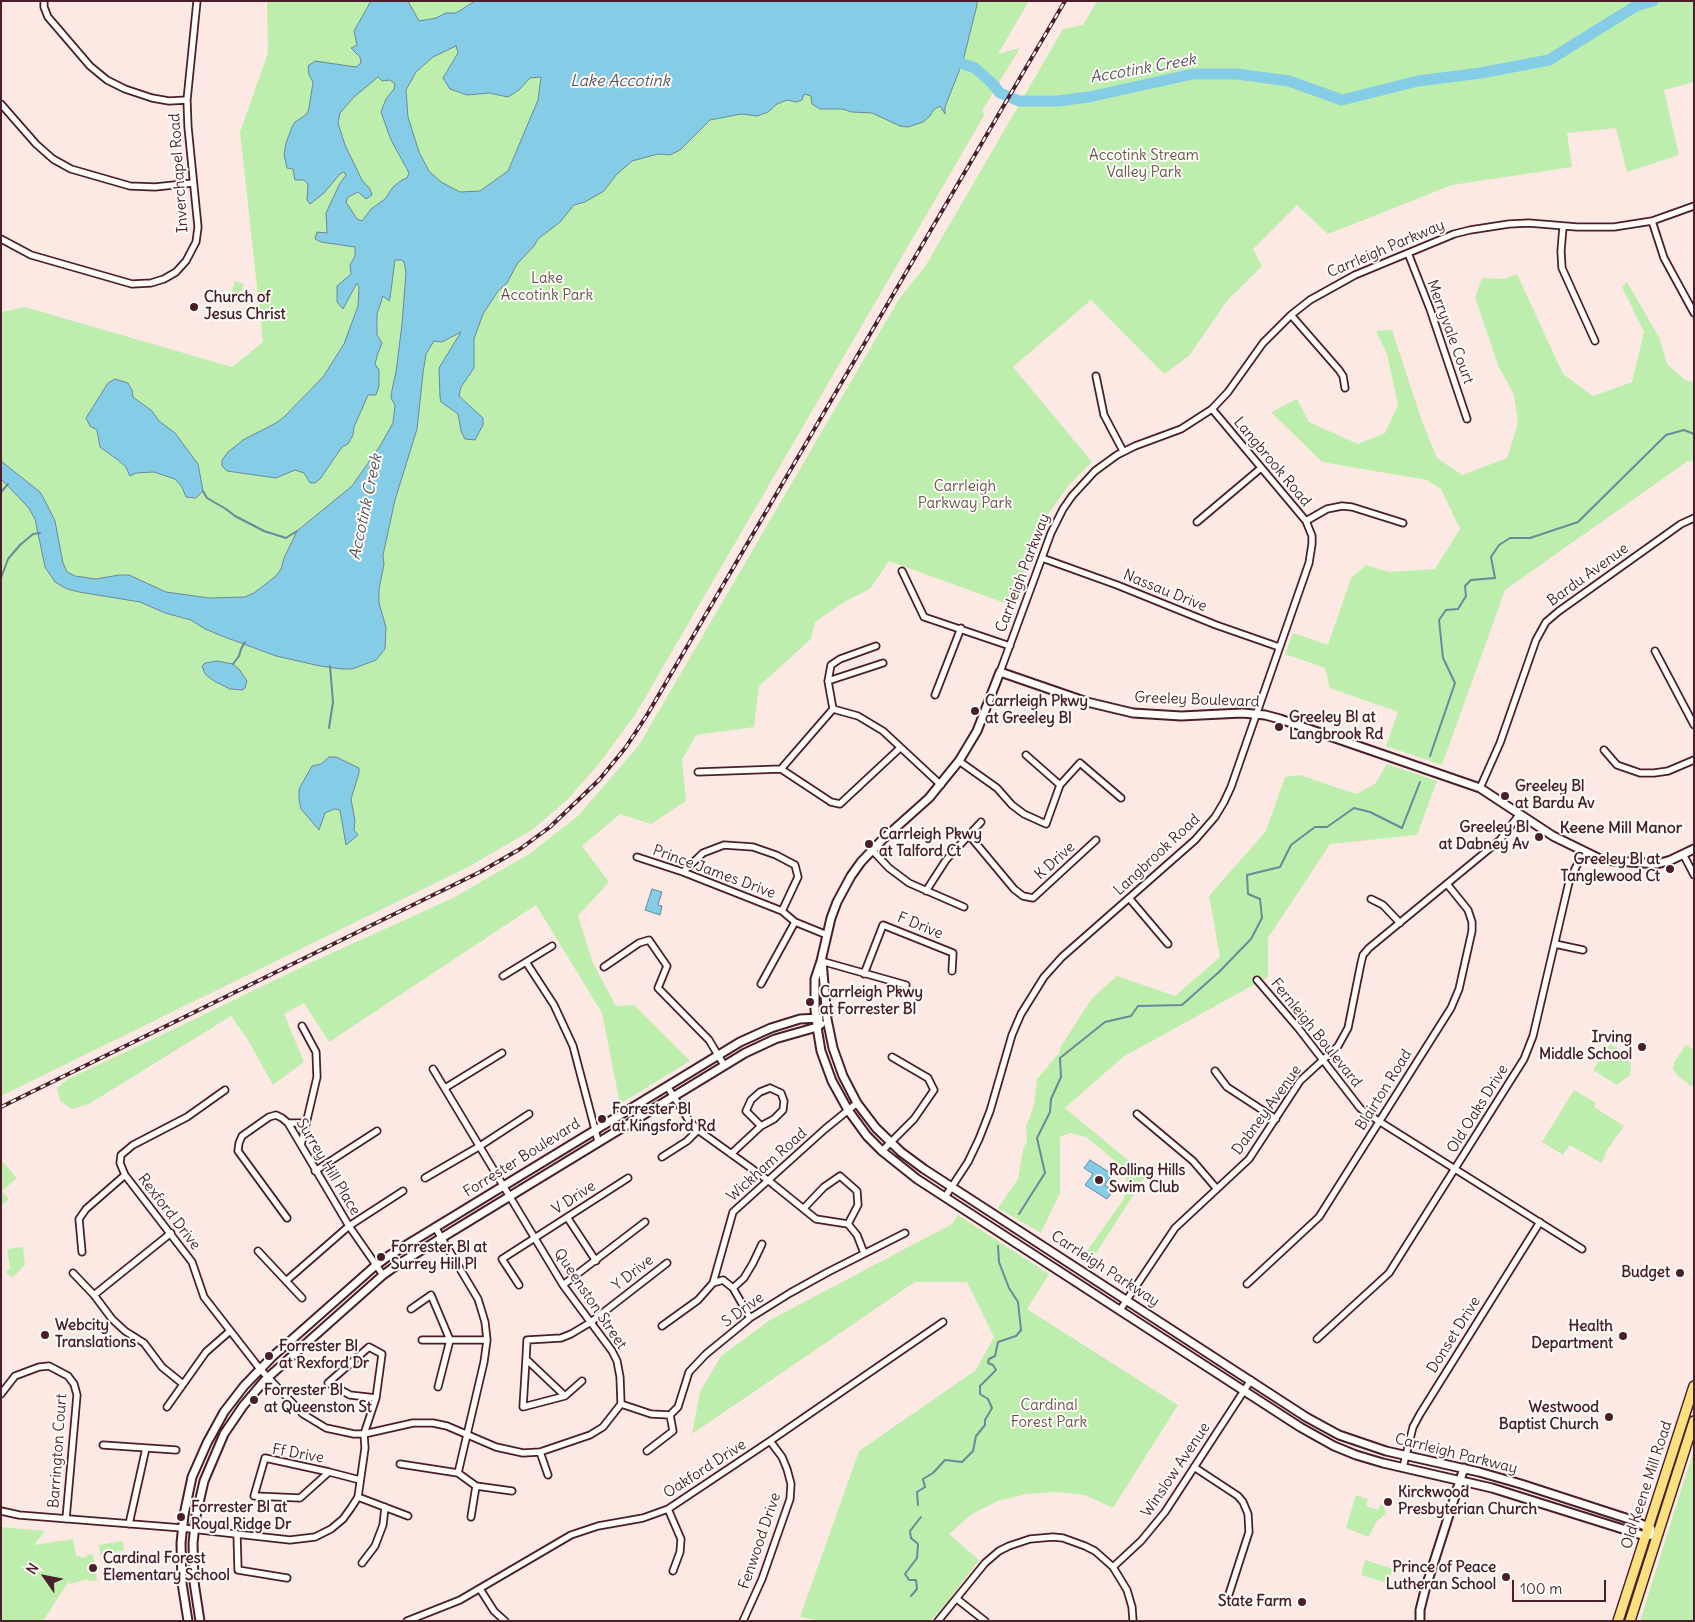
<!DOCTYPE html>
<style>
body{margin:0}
#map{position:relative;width:1695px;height:1622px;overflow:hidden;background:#fce9e4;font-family:Delius,sans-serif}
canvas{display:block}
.frame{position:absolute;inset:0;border:2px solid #4a1f2b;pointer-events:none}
.north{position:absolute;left:20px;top:1552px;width:50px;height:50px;-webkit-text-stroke:4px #fdfcf7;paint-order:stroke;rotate:303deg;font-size:14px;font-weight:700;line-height:20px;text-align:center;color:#4a1f2b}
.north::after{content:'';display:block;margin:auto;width:18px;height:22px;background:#4a1f2b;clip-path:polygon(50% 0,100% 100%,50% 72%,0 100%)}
.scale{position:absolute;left:1512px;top:1580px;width:94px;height:22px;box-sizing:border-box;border:2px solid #4a1f2b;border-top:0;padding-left:6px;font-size:15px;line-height:18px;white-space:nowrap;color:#4a1f2b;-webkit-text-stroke:4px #fdfcf7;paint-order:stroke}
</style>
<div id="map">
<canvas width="1695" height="1622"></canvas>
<div class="frame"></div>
<div class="north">N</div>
<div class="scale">100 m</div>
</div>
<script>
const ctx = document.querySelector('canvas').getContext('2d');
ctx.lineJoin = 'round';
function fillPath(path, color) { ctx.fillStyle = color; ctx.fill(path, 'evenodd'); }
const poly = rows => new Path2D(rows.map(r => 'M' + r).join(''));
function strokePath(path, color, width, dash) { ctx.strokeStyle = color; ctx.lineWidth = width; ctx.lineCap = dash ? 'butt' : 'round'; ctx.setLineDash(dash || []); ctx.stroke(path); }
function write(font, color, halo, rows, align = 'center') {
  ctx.font = font + ' Delius,sans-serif'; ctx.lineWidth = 4; ctx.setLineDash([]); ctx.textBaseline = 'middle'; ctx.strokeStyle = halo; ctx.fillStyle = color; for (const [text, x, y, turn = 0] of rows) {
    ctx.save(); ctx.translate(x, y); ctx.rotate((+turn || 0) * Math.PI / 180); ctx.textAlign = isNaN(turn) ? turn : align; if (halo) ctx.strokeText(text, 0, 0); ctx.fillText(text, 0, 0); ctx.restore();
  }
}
fillPath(poly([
 [267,1,1029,1,998,54,1020,48,982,111,985,114,635,715,598,765,567,800,532,830,468,867,1,1096,1,312,25,307,232,367,263,342,240,132,268,53],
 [1097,1,1694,1,1694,82,1664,90,1679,155,1627,172,1616,128,1567,133,1572,167,1452,185,1328,234,1297,205,1253,249,1262,266,1227,301,1189,356,1164,374,1091,300,1013,367,1092,462,1068,486,1047,516,1036,539,1013,606,889,561,870,589,844,602,815,622,811,639,759,686,754,727,696,735,682,760,686,801,651,824,620,814,582,846,609,882,578,916,593,963,616,1006,634,1005,690,1061,620,1104,602,1013,536,905,329,1042,304,1003,284,1014,304,1062,273,1085,248,1040,231,1016,89,1104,72,1109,60,1101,57,1088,68,1079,170,1031,312,962,453,898,529,854,578,816,639,745,899,299,926,265,1063,29,1083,25],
 [1517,274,1563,374,1593,396,1632,382,1644,332,1622,287,1627,282,1660,339,1667,364,1685,380,1694,382,1694,462,1688,461,1505,590,1442,765,1386,746,1398,712,1330,688,1325,668,1285,654,1293,633,1328,645,1351,578,1366,565,1389,572,1435,569,1460,529,1441,489,1427,480,1322,462,1271,412,1297,399,1309,422,1358,444,1385,433,1398,405,1387,354,1376,331,1392,330,1422,421,1437,458,1462,475,1507,458,1518,423,1514,395,1498,365,1475,297,1482,278,1504,279],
 [235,281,244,284,238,303,229,300],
 [1387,764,1437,781,1417,835,1330,844,1268,938,1268,977,1123,1057,1065,1108,1146,1175,1088,1266,1081,1259,1124,1199,1127,1182,1124,1168,1086,1137,1070,1133,1060,1137,1060,1193,1041,1233,998,1208,1018,1179,1023,1149,1027,1141,1026,1127,1034,1105,1037,1079,1059,1053,1061,1046,1092,998,1117,976,1175,996,1220,957,1209,896,1266,831,1285,777,1300,775,1356,794,1375,784],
 [1610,1044,1627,1054,1631,1064,1630,1075,1617,1085,1593,1070],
 [1686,1045,1694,1050,1694,1084,1692,1087,1678,1076,1673,1069,1674,1062],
 [1574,1090,1596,1103,1594,1107,1624,1126,1605,1153,1606,1154,1601,1163,1570,1145,1563,1155,1542,1142],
 [1,1160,17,1178,2,1191,9,1199,2,1205],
 [958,1215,1049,1274,1027,1309,1178,1405,1113,1508,1085,1495,1056,1492,1026,1494,998,1501,972,1514,949,1534,979,1560,945,1605,930,1621,823,1621,800,1617,859,1451,976,1370,994,1337,967,1282,915,1282,692,1434,700,1392,721,1356,770,1320,952,1224],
 [23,1247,25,1265,12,1278,6,1272,10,1268,7,1249],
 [1694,1450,1694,1621,1640,1621,1683,1484],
 [1356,1495,1368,1499,1366,1506,1378,1510,1380,1505,1384,1506,1386,1514,1376,1522,1369,1537,1346,1528],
 [1,1527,45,1531,34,1545,73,1539,76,1556,80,1556,81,1558,87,1557,87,1555,93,1554,97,1580,88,1581,87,1579,70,1584,69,1581,43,1621,1,1621],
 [123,1541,124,1550,100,1555,99,1545],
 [1365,1560,1393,1569,1388,1583,1361,1575]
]), '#beeead');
const water = poly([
 [371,1,408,1,419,21,436,18,446,13,456,13,475,1,977,1,977,5,963,61,945,107,945,114,940,106,933,110,930,116,923,122,908,127,900,126,872,113,852,112,842,109,820,109,812,104,811,96,804,94,802,100,796,102,787,100,777,104,768,112,757,116,741,114,710,120,680,150,670,155,658,154,632,161,616,175,604,191,585,202,574,205,560,222,538,239,534,246,517,264,507,283,498,291,483,314,474,339,474,368,461,387,459,396,483,418,483,425,475,440,465,439,461,431,458,414,441,402,440,397,439,368,461,332,442,342,434,341,426,354,423,373,417,429,395,500,383,555,384,564,379,589,379,603,386,627,385,649,376,660,352,669,342,669,320,666,276,656,222,636,205,629,191,620,165,613,140,602,79,592,67,589,55,582,45,567,35,519,28,507,1,479,1,461,40,492,45,501,55,521,63,563,67,572,75,576,96,579,119,575,129,575,166,592,209,598,245,597,254,593,276,576,281,569,284,558,297,531,352,486,380,446,393,423,395,405,391,398,392,390,396,372,402,324,406,272,404,262,401,260,395,260,390,298,389,301,383,296,377,314,377,335,382,343,378,353,375,364,379,370,379,386,376,395,368,395,354,427,353,435,348,444,342,447,320,479,315,483,310,483,304,473,295,470,276,478,227,471,222,466,222,460,228,452,243,440,276,423,284,417,323,377,344,344,358,306,359,287,357,283,343,309,337,302,337,286,351,274,350,265,355,256,355,247,321,242,315,239,317,232,327,233,326,213,340,183,346,175,344,172,340,174,324,193,310,204,307,200,308,184,304,180,295,180,293,169,287,168,284,155,286,143,292,127,295,122,307,114,309,108,313,82,309,75,308,66,315,61,356,67,361,63,360,57,351,48,357,45,354,31,371,1],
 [456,46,458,53,443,78,450,89,467,95,489,93,508,97,519,90,530,78,541,77,538,100,508,171,480,191,460,192,441,182,429,171,419,152,408,117,406,90,416,72,433,57,456,46],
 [378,77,382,81,390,80,395,84,394,89,386,99,381,112,391,140,409,173,407,178,402,180,393,187,385,199,371,209,362,221,357,219,346,202,348,197,358,192,366,199,372,195,370,189,362,180,345,145,338,123,340,113,354,97,378,77],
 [115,379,128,383,132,390,133,397,152,411,159,421,175,433,198,464,203,491,196,498,186,497,182,487,175,479,154,472,136,473,130,476,126,467,118,460,100,447,97,430,90,426,86,418,108,383,115,379],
 [217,661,233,664,239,669,247,681,245,688,242,690,230,689,214,681,205,674,202,666,205,663,217,661],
 [329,757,336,757,359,768,359,773,351,799,355,821,354,830,358,835,346,845,340,810,334,809,325,813,319,830,301,809,299,800,299,789,312,766,321,764,329,757],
 [652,889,662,892,658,905,662,906,660,915,645,910,652,889],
 [1090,1160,1112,1174,1105,1185,1113,1191,1107,1199,1085,1185,1093,1174,1084,1168,1090,1160]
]);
fillPath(water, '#85cde6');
strokePath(water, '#6d879b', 1);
strokePath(poly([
 [203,491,207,498,226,509,235,516,264,531,286,538,297,531],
 [1,492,8,484],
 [1,578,8,559,20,545,33,534,40,533],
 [233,664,239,656,241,649,245,642],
 [329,728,333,702,330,666],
 [1430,756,1455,683,1443,658,1439,620,1446,610,1458,609,1466,596,1465,586,1471,580,1495,578,1491,557,1499,545,1510,538,1530,538,1578,522,1666,435,1684,430,1694,434],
 [1019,1214,1045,1173,1037,1138,1050,1112,1051,1099,1061,1077,1060,1058,1105,1022,1131,1016,1138,1006,1182,1005,1219,972,1251,939,1262,918,1260,899,1248,894,1247,875,1280,867,1291,845,1315,827,1327,827,1354,808,1370,812,1402,828,1420,782],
 [918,1505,917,1492,925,1487,923,1479,933,1473,945,1460,962,1462,973,1451,976,1436,985,1425,985,1420,992,1408,988,1399,980,1394,980,1386,996,1370,993,1365,988,1363,989,1359,995,1356,998,1342,1016,1336,1021,1330,1018,1302,1009,1288,999,1262,998,1246],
 [911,1596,917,1589,916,1580,909,1580,905,1574,917,1558,918,1544,911,1538,910,1531,921,1517]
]), '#6d879b', 2);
strokePath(poly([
 [948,59,975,68,992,83,1000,93,1019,101,1058,101,1089,97,1193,74,1237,74,1289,81,1342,100,1418,81,1481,73,1549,60,1636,6,1653,1]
]), '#85cde6', 11);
const minor = poly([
 [44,1,44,7,48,17,90,66,107,80,125,89,152,98,169,101,187,100],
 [1,104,36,144,53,159,71,169,130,186,155,187,193,183],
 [1652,221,1664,258,1694,313],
 [1563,227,1561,251,1562,268,1595,341],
 [1,239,31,255,132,284,151,283,164,279,176,272,186,261,196,242,198,227,188,127,187,100,197,1],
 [1408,253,1430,309,1467,419],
 [1291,315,1339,370,1343,376,1345,388],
 [1096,376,1104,415,1123,451],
 [1306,521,1327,509,1342,506,1352,507,1403,523],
 [1197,522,1261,468],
 [1042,558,1117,585,1216,625,1279,647],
 [902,571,924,617,1010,646],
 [1655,651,1694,725],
 [1000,672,1051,533,1063,509,1072,496,1095,471,1117,455,1135,446,1181,429,1212,409,1228,392,1263,343,1291,315,1310,300,1355,275,1454,234,1470,230,1509,224,1529,223,1577,227,1614,227,1652,221,1694,206],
 [828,681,883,663],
 [935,695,961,628],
 [833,709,858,716,883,731,941,785],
 [833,709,828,681,831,665,840,659,876,646],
 [1604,750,1617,765,1640,773,1654,773,1668,771,1694,760],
 [1026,755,1060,785],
 [959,761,997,788,1012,805,1024,814,1046,824,1060,785,1080,763,1121,798],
 [781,769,831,802,840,804,900,748],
 [698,772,781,769,833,709],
 [1480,788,1500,743,1536,640,1546,622,1559,611,1681,524,1694,518],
 [969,835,1014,889,1023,896,1033,898,1096,840],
 [872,850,889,868,909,883,964,907],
 [1683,854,1694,875],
 [637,857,683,872,782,911,795,922,827,935],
 [683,872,703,853,724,845,753,847,776,855,795,865,798,877,782,911],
 [926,891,946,860,981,822],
 [1129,898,1168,944],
 [1371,899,1383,905,1400,923],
 [1555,944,1583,950],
 [821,961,906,985],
 [526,962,554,1005,573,1046,598,1141],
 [604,967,639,943,649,940,667,966,658,988,709,1040,724,1065],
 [864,974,883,925,953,953,952,971],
 [503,976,552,946],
 [1257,980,1299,1029,1360,1108,1366,1113,1582,1249],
 [761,984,795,922],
 [1215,1071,1227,1087,1276,1119],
 [667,1086,688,1119,698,1130,769,1181,816,1219,848,1224,857,1235,864,1253],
 [445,1088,502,1053],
 [770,1088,781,1093,784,1101,783,1110,774,1119,761,1126,746,1111,751,1100,760,1092,770,1088],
 [225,1090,187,1117,133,1145,121,1155,120,1163,125,1175,192,1262,204,1297,260,1369,303,1414,326,1428,354,1434,364,1434,413,1423,433,1423,447,1426,496,1447,523,1453,540,1452,590,1435,603,1427,621,1404,620,1377,617,1361,612,1351,563,1285,433,1069],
 [1137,1114,1193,1161,1217,1189],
 [288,1123,306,1123],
 [301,1145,317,1077,316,1052,302,1026],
 [882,1151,914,1119,934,1090,928,1078,892,1057],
 [731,1154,761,1126],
 [662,1157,687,1141,698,1130],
 [315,1171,377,1131],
 [425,1178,480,1146,529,1114],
 [945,1197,968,1162,979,1139,990,1111,1012,1035,1021,1014,1044,977,1062,957,1195,840,1215,817,1224,802,1231,787,1309,563,1312,544,1312,536,1306,521,1212,409],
 [804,1208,824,1187,840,1176,857,1191,858,1205,848,1224],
 [567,1217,596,1261],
 [287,1218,238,1151,239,1143,242,1136,269,1117,276,1115,282,1118,288,1123,349,1226,383,1275],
 [435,1227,478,1299,485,1322,487,1340,484,1362,458,1473,476,1486,471,1517],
 [258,1251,302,1298],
 [82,1252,79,1219,86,1209,125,1175],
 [73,1273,94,1295,112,1319,125,1331,144,1343,162,1367,183,1384],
 [286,1281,349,1226,403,1191],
 [713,1283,723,1280,733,1288,750,1318],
 [1247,1284,1319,1217,1451,1008,1459,989,1472,931,1472,922,1468,910,1447,884],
 [519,1285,502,1259,628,1178],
 [563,1285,645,1222],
 [733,1288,744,1278,753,1263,762,1244],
 [94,1295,171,1233],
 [411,1309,431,1295,450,1340,438,1387],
 [1120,1310,1175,1228,1249,1159,1300,1081,1338,1046,1348,1028,1361,963,1363,955,1369,948,1500,840,1519,815],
 [662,1326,698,1300,713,1283,733,1212,825,1129,857,1103],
 [1317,1339,1389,1273,1524,1059,1533,1036,1569,882,1583,852],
 [422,1340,487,1340],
 [369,1347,382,1354,376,1398,350,1395,328,1383,369,1347],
 [526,1359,527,1340,561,1338,571,1334,591,1322,667,1263],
 [1,1394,15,1376,39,1367,49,1366,68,1376,74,1384,77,1395,66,1519],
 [565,1396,526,1359,523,1407,565,1396,582,1381],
 [621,1404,651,1414,670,1415,678,1407,689,1372,706,1354,750,1318,790,1293,828,1272,905,1233],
 [167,1407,206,1352,230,1331],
 [103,1445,176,1450],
 [647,1451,673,1431,670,1415],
 [540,1452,548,1475],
 [265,1458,329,1472,300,1498,254,1496,265,1458],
 [400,1464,458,1473],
 [1194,1467,1238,1496,1243,1502,1248,1514,1249,1532,1229,1594],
 [1403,1467,1413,1427,1420,1414,1540,1222],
 [329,1472,360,1480],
 [476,1486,512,1491],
 [358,1497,408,1516],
 [668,1509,681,1539,680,1552,673,1571],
 [1,1511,19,1515,182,1528,290,1540,315,1537,331,1529,343,1519,351,1508,358,1497,365,1448,364,1434,376,1398],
 [129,1524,146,1448],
 [237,1534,238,1570,287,1578],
 [362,1563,375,1546,383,1525,385,1507],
 [1113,1567,1141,1541,1165,1512,1251,1380],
 [480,1589,494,1611,505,1621],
 [957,1599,985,1621],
 [407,1621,460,1600,571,1535,598,1526,643,1518,668,1509,770,1441,943,1322],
 [743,1621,762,1579,790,1499,791,1484,787,1469,782,1457,770,1441],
 [938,1621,985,1563,999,1551,1009,1546,1030,1539,1053,1537,1063,1538,1085,1546,1095,1551,1113,1567,1127,1590,1132,1607,1133,1621]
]);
const tertiary = poly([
 [822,961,827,1019,833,1048,843,1076,857,1103,876,1128,901,1152,924,1169,1306,1417,1339,1435,1386,1451,1479,1472,1521,1484,1635,1521,1651,1529],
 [1658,1534,1645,1536,1492,1488,1383,1463,1356,1455,1334,1446,1300,1427,917,1179,882,1151,867,1136,848,1110,832,1081,821,1051,818,1033,815,1010,815,979,821,961,831,918,837,902,851,876,861,862,882,840,929,798,959,761,977,731,1000,672,1087,702,1133,713,1181,716,1242,713,1265,715,1280,719,1480,788,1553,836,1602,860,1657,864,1671,860,1694,849],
 [188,1621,182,1583,181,1543,184,1515,192,1477,207,1443,224,1412,244,1386,272,1357,375,1266,390,1255,740,1042,771,1028,800,1019,819,1018],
 [200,1621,194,1582,193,1543,196,1516,204,1481,224,1434,243,1406,265,1380,383,1275,397,1265,745,1053,775,1039,817,1027,821,1024],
 [1420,1621,1420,1610,1425,1590,1464,1468]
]);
const primary = poly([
 [1618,1621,1694,1386],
 [1630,1621,1694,1421]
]);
strokePath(minor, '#4a1f2b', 9);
strokePath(tertiary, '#4a1f2b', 11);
strokePath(primary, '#4a1f2b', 12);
strokePath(minor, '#fdfcf7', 5.5);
strokePath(tertiary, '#fdfcf7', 7);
strokePath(primary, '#fce080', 9);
const rail = poly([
 [1,1107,480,872,520,849,550,827,599,780,626,747,647,715,1065,1]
]);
strokePath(rail, '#4a1f2b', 4);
strokePath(rail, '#fdfcf7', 2, [5.5]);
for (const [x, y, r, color] of [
 [194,307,5,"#4a1f2b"],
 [975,711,5,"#4a1f2b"],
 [1279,727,5,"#4a1f2b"],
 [1505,796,5,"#4a1f2b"],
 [1539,837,5,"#4a1f2b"],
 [869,844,5,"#4a1f2b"],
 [1670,869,5,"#4a1f2b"],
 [810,1002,5,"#4a1f2b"],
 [1642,1047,5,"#4a1f2b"],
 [602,1119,5,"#4a1f2b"],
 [1099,1180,5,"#4a1f2b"],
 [381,1257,5,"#4a1f2b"],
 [1680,1273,5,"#4a1f2b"],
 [45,1335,5,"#4a1f2b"],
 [1623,1336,5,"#4a1f2b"],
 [269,1356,5,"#4a1f2b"],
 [254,1400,5,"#4a1f2b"],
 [1609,1417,5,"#4a1f2b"],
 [1388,1502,5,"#4a1f2b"],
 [181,1517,5,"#4a1f2b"],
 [93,1568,5,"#4a1f2b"],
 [1506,1577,5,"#4a1f2b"],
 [1302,1602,5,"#4a1f2b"]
]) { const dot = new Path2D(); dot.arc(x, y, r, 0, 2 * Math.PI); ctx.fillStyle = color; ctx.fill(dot); strokePath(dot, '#fdfcf7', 2); }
write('15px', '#67534c', '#fdfcf7', [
 ["Accotink Stream",1144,156],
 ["Valley Park",1144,173],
 ["Lake",547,279],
 ["Accotink Park",547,296],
 ["Carrleigh",965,487],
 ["Parkway Park",965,504],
 ["Cardinal",1049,1406],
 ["Forest Park",1049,1423]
]);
write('15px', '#4a1f2b', '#fdfcf7', [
 ["Inverchapel Road",179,173,-94],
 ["Carrleigh Parkway",1386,249,-23],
 ["Merryvale Court",1450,332,70],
 ["Langbrook Road",1272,462,50],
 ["Carrleigh Parkway",1023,573,-69],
 ["Bardu Avenue",1588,575,-36],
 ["Nassau Drive",1165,591,22],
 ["Greeley Boulevard",1197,700,2],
 ["Langbrook Road",1157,855,-43],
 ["K Drive",1055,861,-42],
 ["Prince James Drive",714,872,20],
 ["F Drive",920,926,22],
 ["Fernleigh Boulevard",1316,1033,51],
 ["Blairton Road",1384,1090,-58],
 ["Old Oaks Drive",1478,1109,-58],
 ["Dabney Avenue",1267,1110,-54],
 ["Forrester Boulevard",522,1158,-32],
 ["Wickham Road",767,1165,-42],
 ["Surrey Hill Place",328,1167,59],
 ["V Drive",574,1198,-33],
 ["Rexford Drive",169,1212,52],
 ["Carrleigh Parkway",1105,1269,33],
 ["Y Drive",633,1273,-38],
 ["Queenston Street",590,1299,56],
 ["S Drive",743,1310,-36],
 ["Donset Drive",1454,1335,-58],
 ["Barrington Court",58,1451,-86],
 ["Ff Drive",298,1454,10],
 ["Carrleigh Parkway",1456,1454,14],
 ["Oakford Drive",705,1469,-33],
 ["Winslow Avenue",1176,1470,-56],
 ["Old Keene Mill Road",1647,1485,-72],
 ["Fenwood Drive",760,1541,-71]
]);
write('bold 15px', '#4a1f2b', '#fdfcf7', [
 ["Church of",204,298],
 ["Jesus Christ",204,315],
 ["Carrleigh Pkwy",985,702],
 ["at Greeley Bl",985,719],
 ["Greeley Bl at",1289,718],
 ["Langbrook Rd",1289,735],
 ["Greeley Bl",1515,787],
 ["at Bardu Av",1515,804],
 ["Greeley Bl",1529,828,"right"],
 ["at Dabney Av",1529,845,"right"],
 ["Carrleigh Pkwy",879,835],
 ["at Talford Ct",879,852],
 ["Greeley Bl at",1660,860,"right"],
 ["Tanglewood Ct",1660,877,"right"],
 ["Carrleigh Pkwy",820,993],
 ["at Forrester Bl",820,1010],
 ["Irving",1632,1038,"right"],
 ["Middle School",1632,1055,"right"],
 ["Forrester Bl",612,1110],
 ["at Kingsford Rd",612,1127],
 ["Rolling Hills",1109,1171],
 ["Swim Club",1109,1188],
 ["Forrester Bl at",391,1248],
 ["Surrey Hill Pl",391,1265],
 ["Budget",1670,1273,"right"],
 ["Webcity",55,1326],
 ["Translations",55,1343],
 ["Health",1613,1327,"right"],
 ["Department",1613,1344,"right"],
 ["Forrester Bl",279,1347],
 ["at Rexford Dr",279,1364],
 ["Forrester Bl",264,1391],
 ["at Queenston St",264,1408],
 ["Westwood",1599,1408,"right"],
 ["Baptist Church",1599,1425,"right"],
 ["Kirckwood",1398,1493],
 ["Presbyterian Church",1398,1510],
 ["Forrester Bl at",191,1508],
 ["Royal Ridge Dr",191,1525],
 ["Cardinal Forest",103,1559],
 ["Elementary School",103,1576],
 ["Prince of Peace",1496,1568,"right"],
 ["Lutheran School",1496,1585,"right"],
 ["State Farm",1292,1602,"right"]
], 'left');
write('italic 16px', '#5c5363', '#fdfcf7', [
 ["Accotink Creek",1143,69,-10],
 ["Lake Accotink",620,81],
 ["Accotink Creek",366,507,-78]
]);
write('bold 16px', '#4a1f2b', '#fdfcf7', [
 ["Keene Mill Manor",1621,828]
]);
</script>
